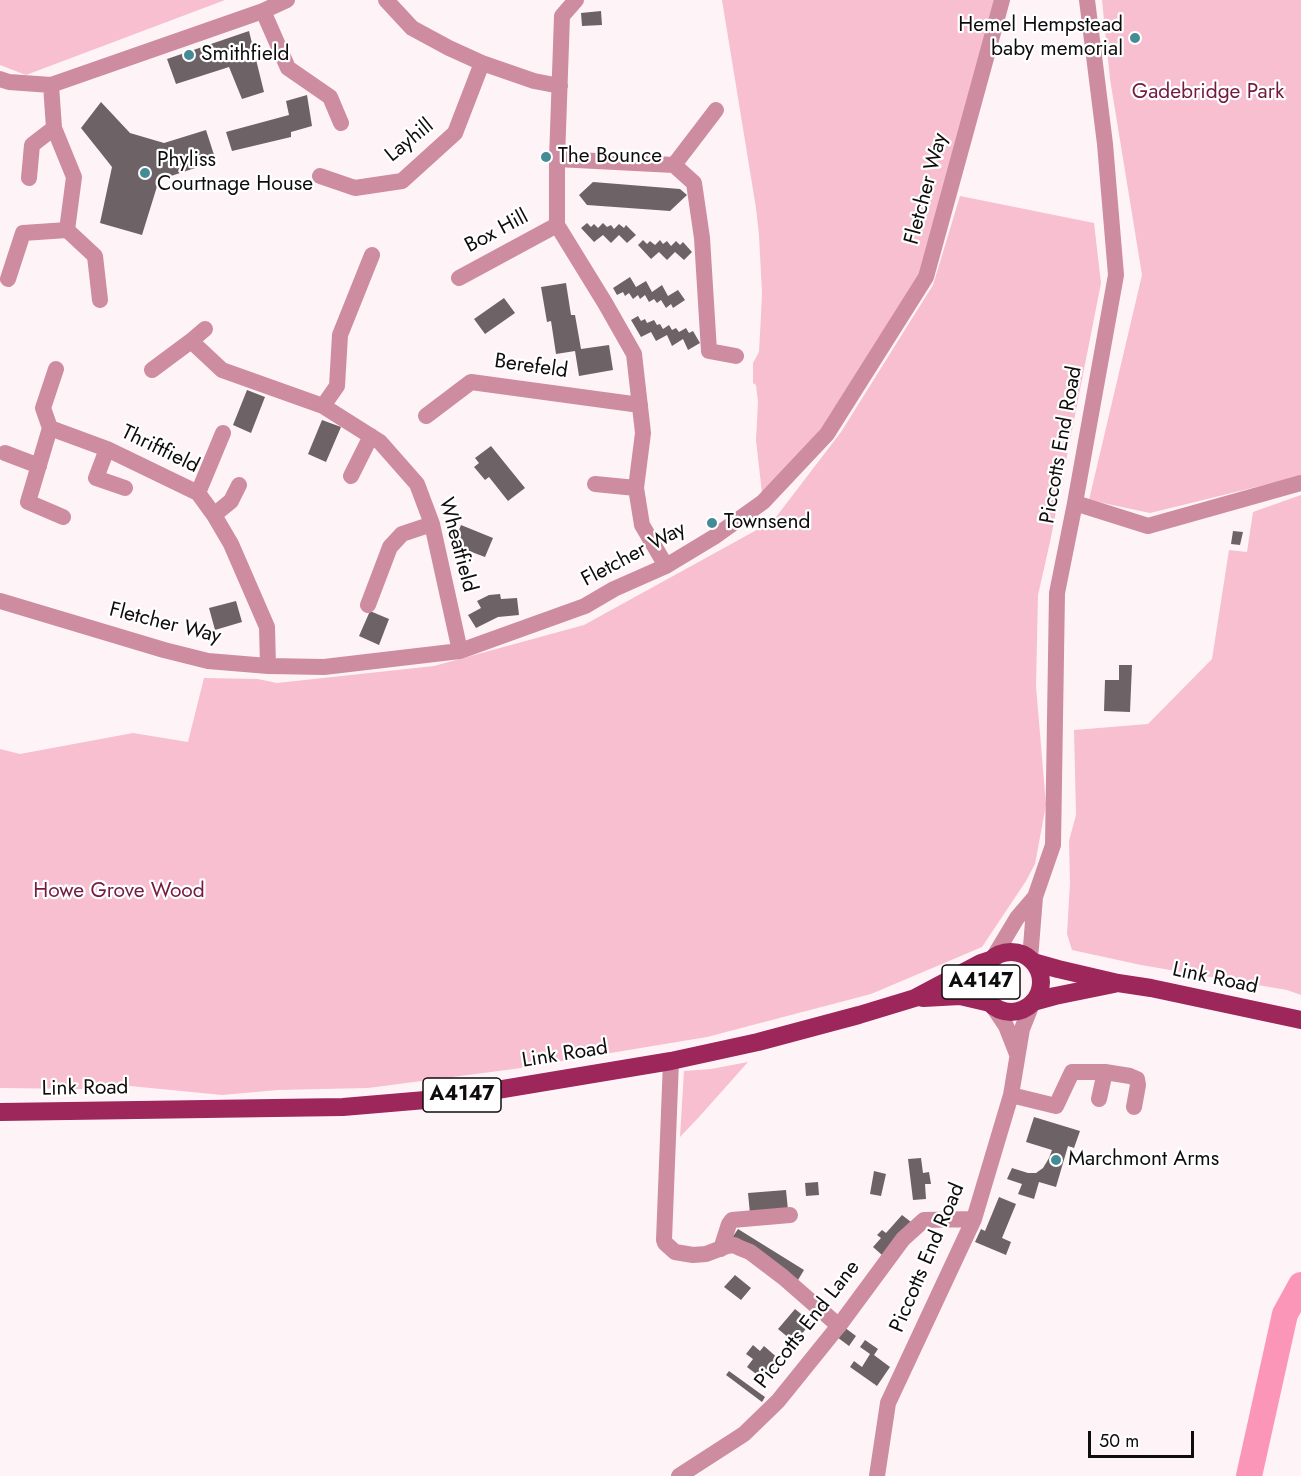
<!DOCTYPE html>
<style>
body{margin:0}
#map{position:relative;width:1301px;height:1476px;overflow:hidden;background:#fef4f7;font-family:Jost,sans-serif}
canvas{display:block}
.scale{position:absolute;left:1088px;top:1431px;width:106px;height:27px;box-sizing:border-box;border:3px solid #0f0c0d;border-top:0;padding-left:8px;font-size:18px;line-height:21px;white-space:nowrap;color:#0f0c0d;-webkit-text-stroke:4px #fff;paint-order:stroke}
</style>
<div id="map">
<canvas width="1301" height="1476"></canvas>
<div class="scale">50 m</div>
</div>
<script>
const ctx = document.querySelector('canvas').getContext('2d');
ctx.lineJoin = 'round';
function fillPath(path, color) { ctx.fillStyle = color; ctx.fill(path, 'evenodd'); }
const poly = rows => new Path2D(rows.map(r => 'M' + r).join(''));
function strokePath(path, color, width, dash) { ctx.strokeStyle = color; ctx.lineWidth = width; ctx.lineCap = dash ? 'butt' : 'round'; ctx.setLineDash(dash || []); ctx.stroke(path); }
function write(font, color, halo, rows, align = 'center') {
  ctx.font = font + ' Jost,sans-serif'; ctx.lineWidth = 4.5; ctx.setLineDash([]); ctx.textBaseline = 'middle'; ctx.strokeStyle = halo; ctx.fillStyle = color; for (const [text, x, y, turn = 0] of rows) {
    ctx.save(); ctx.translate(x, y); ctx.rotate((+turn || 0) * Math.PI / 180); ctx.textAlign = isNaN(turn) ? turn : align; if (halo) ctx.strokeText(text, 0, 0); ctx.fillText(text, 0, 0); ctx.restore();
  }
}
fillPath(poly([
 [0,0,225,0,26,75,0,65],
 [722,0,1002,0,926,277,827,434,763,502,756,440,758,402,756,385,753,383,753,363,759,352,761,315,762,293,759,235,756,208],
 [1102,0,1301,0,1301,476,1150,513,1089,500,1142,275,1110,79],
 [960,196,1094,223,1101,283,1050,542,1038,595,1036,686,1046,805,1035,864,1026,881,982,947,871,994,707,1037,514,1069,368,1088,278,1090,222,1095,130,1086,86,1086,82,1089,0,1088,0,749,20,754,133,733,188,742,204,678,258,679,277,683,434,666,584,625,773,521,841,432,933,285],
 [1301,495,1301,995,1287,990,1141,965,1072,950,1067,934,1070,883,1069,841,1076,815,1074,730,1148,724,1212,659,1229,550,1247,552,1253,512],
 [748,1062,699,1117,680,1137,684,1071,711,1069]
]), '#f7bfd0');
strokePath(poly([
 [1249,1476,1285,1314,1301,1285]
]), '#fc96b8', 26);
fillPath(poly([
 [601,11,602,25,582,26,581,13],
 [249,31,264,92,242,99,229,67,176,84,167,59],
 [307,95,312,126,291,132,291,137,232,151,226,132,289,115,286,101],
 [101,102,130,133,164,143,206,130,216,161,159,180,142,235,100,223,112,167,81,128],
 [593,182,680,189,687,195,670,211,587,205,579,195],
 [587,223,591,227,594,224,598,228,603,223,607,227,611,225,614,229,619,224,624,228,626,225,636,235,627,243,619,235,611,243,603,235,594,242,581,228],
 [643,240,647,244,650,241,655,245,660,240,663,244,667,241,671,246,676,241,680,245,683,242,692,252,684,260,675,252,667,260,659,252,651,259,638,245],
 [630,277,636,287,646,281,652,292,662,285,668,296,678,290,685,300,673,308,671,304,666,308,661,300,657,303,654,299,649,302,645,295,640,299,638,295,633,299,629,293,625,296,623,292,617,295,613,288],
 [566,283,571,315,575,315,581,349,609,345,613,370,579,376,575,351,556,354,551,321,547,322,541,287],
 [504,298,515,313,485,334,474,319],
 [638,316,641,321,645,319,647,323,654,320,657,325,660,324,663,329,669,325,672,330,676,328,679,332,686,328,689,333,693,331,700,343,688,350,683,339,672,346,667,335,656,341,651,332,641,337,631,320],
 [247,390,265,397,251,433,233,425],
 [322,420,341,427,326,462,308,454],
 [491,446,525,488,508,501,489,477,485,480,474,467,479,463,475,458],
 [461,525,493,538,485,557,453,545],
 [1233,531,1243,532,1240,545,1231,544],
 [500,594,501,599,517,598,519,615,498,617,476,628,468,615,481,608,477,601,489,595],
 [236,601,242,622,215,630,209,608],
 [370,611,389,619,379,645,359,636],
 [1119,665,1132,665,1130,712,1104,711,1105,680,1119,680],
 [1034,1117,1080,1131,1074,1148,1068,1146,1056,1187,1039,1182,1034,1199,1018,1194,1022,1184,1007,1179,1012,1168,1028,1173,1036,1173,1043,1168,1049,1158,1052,1150,1026,1142],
 [921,1158,923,1173,929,1172,931,1184,925,1184,926,1199,913,1200,908,1159],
 [874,1171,886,1174,881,1196,870,1194],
 [818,1182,819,1195,806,1196,805,1183],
 [786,1190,788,1210,750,1214,748,1193],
 [999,1197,1016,1204,1002,1238,1011,1242,1006,1255,975,1242,981,1229,985,1231],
 [902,1215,911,1222,882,1255,873,1247,881,1238,877,1235,882,1230,886,1233],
 [738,1229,804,1270,798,1280,732,1238],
 [735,1275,751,1288,741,1300,724,1287],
 [795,1309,811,1322,795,1343,778,1329],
 [840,1324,856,1336,849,1346,833,1334],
 [865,1340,878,1349,874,1355,890,1367,877,1386,850,1367,854,1361,862,1367,870,1354,860,1347],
 [753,1345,760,1351,764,1346,780,1360,764,1380,747,1367,753,1359,746,1354],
 [729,1371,765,1397,762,1402,726,1375]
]), '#6d6366');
strokePath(poly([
 [386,0,412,28,449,48,482,63,534,81,560,86],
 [576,0,562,16,557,159,557,225,605,303,634,354,643,433,636,488,642,525,666,566],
 [263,11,288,68,330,97,341,123],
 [0,79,9,82,51,85,263,11,287,0],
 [51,85,54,128,74,177,67,230],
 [557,159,674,165,694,183,702,238,709,351,736,356],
 [674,165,716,110],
 [320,176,355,188,402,181,455,133,482,63],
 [29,178,32,145,54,128],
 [372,255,340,335,337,386,323,406,380,442,417,484,432,524,460,651],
 [459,278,557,225],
 [8,279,23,233,67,230,95,256,100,300],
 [205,329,191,341,222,370,323,406],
 [56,369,43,408,50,428,107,449,198,493,214,515,231,544,267,627,268,666],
 [152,370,191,341],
 [426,416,471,382,640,405],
 [50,428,28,502,63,517],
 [107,449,96,478,125,488],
 [5,453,39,466],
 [351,476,371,436],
 [595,484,636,488],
 [198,493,223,433],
 [1075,503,1148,526,1301,483],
 [214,515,231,501,239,485],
 [0,601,164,650,208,661,268,666,324,667,460,651,585,606,614,589,666,566,714,537,763,502,827,434,926,277,1002,0],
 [368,605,390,547,402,534,432,524],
 [993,958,1017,918,1035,897],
 [1030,959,1035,897,1053,845,1057,593,1075,503,1116,275,1105,144,1087,0],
 [992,1005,1006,1026,1017,1054],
 [671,1061,664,1240,665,1243,675,1252,693,1255,706,1254,727,1246,734,1245,740,1248,750,1252,783,1277,839,1326],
 [1011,1095,1056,1106,1072,1072,1105,1072,1130,1076,1137,1079,1138,1085,1134,1107],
 [1099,1099,1105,1072],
 [721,1249,729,1224,732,1220,790,1215],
 [679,1476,744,1434,778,1401,841,1323,903,1239,924,1220,974,1219],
 [877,1476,888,1403,974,1219,1011,1095,1022,1029,1032,1004]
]), '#ce8ca1', 16);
strokePath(poly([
 '981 982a30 30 0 1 1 60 0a30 30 0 1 1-60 0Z',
 [1033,962,1058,969,1118,983,1151,988,1301,1020],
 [923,998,960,996,990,1003],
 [1033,1002,1055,996,1114,984],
 [0,1112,343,1107,449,1098,671,1061,758,1042,859,1015,915,998,981,963,990,960]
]), '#9d265a', 18);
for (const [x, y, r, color] of [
 [1135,38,6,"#458b96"],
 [189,55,6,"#458b96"],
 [546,157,6,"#458b96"],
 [145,173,6,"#458b96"],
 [712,523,6,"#458b96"],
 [1056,1160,6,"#458b96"]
]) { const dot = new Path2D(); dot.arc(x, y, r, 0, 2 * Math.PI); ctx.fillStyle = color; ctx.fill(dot); strokePath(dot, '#fff', 2); }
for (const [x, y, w] of [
 [981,982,78],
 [462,1095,78]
]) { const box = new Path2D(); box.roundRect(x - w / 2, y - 17, w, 34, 4.5); ctx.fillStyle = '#fff'; ctx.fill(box); strokePath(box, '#0f0c0d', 1.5); }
write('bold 20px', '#0f0c0d', null, [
 ["A4147",981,982],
 ["A4147",462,1095]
]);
write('21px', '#0f0c0d', '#fff', [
 ["Hemel Hempstead",1123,26,"right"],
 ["baby memorial",1123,50,"right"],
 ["Smithfield",201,55],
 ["The Bounce",558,157],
 ["Phyliss",157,161],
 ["Courtnage House",157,185],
 ["Townsend",724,523],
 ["Marchmont Arms",1068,1160]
], 'left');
write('21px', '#741b41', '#fff', [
 ["Gadebridge Park",1208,93],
 ["Howe Grove Wood",119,892]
]);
write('21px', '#0f0c0d', '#fff', [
 ["Layhill",410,141,-39],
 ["Fletcher Way",927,189,-75],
 ["Box Hill",497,232,-28],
 ["Berefeld",531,367,8],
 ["Piccotts End Road",1062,445,-80],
 ["Thriftfield",160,450,26],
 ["Wheatfield",457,545,75],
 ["Fletcher Way",634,555,-28],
 ["Fletcher Way",165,624,14],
 ["Link Road",1215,979,12],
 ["Link Road",565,1055,-9],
 ["Link Road",85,1089,-1],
 ["Piccotts End Road",928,1258,-67],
 ["Piccotts End Lane",808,1325,-52]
]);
</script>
